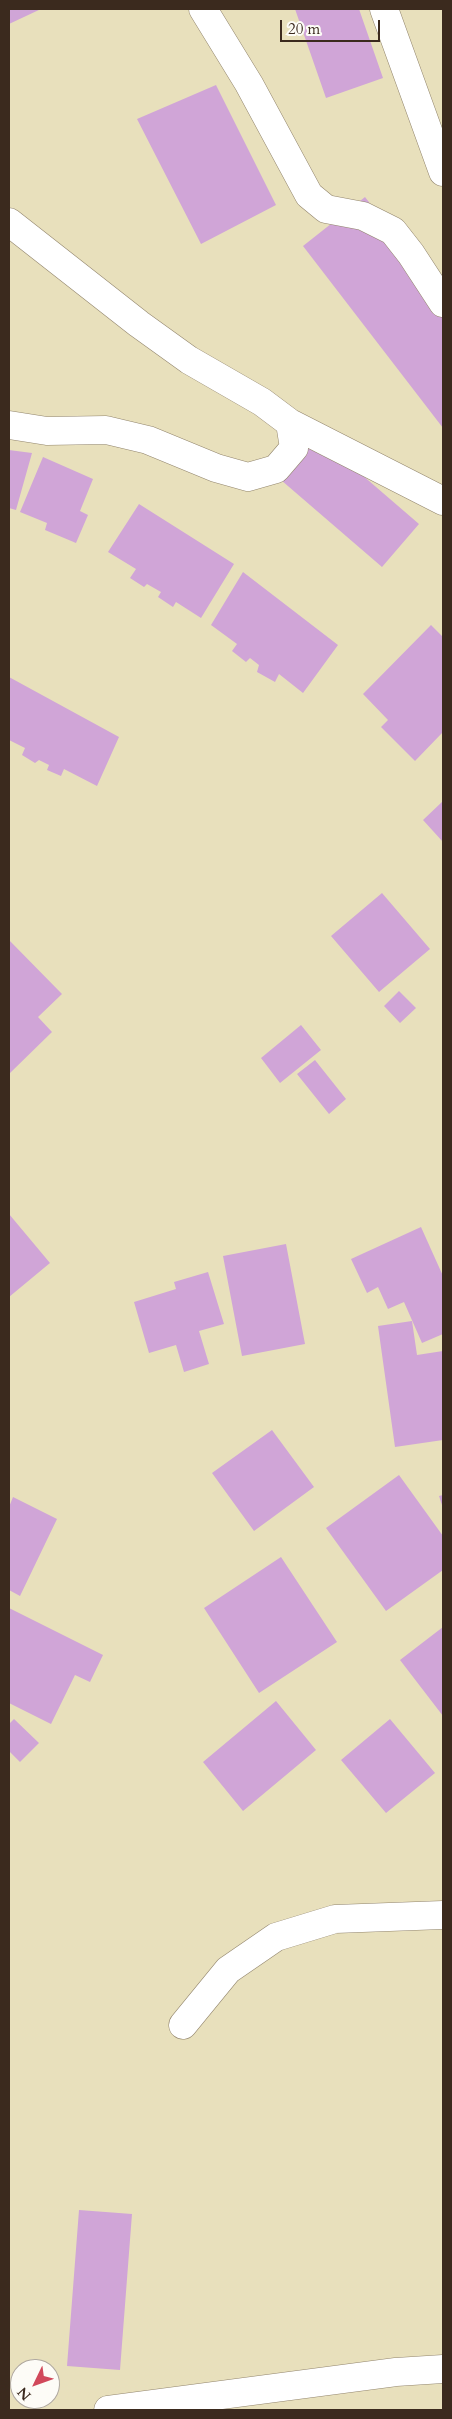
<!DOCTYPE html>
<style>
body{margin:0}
#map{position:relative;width:452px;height:2419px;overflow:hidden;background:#e8e0bc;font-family:Cardo,serif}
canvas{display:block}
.frame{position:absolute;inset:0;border:10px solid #3b2a1e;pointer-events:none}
.north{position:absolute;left:10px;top:2359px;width:50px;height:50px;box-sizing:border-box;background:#fdfcf7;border:1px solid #afa8a0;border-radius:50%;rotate:228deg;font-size:14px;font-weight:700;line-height:20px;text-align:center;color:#3b2a1e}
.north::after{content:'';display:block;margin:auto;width:18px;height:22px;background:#d1495b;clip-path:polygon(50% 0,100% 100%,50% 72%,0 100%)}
.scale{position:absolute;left:280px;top:20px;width:100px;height:22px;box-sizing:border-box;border:2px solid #3b2a1e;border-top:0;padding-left:6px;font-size:15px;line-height:18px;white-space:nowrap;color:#3b2a1e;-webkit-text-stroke:4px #fdfcf7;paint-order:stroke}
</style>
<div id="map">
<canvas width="452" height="2419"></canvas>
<div class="frame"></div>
<div class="north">N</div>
<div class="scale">20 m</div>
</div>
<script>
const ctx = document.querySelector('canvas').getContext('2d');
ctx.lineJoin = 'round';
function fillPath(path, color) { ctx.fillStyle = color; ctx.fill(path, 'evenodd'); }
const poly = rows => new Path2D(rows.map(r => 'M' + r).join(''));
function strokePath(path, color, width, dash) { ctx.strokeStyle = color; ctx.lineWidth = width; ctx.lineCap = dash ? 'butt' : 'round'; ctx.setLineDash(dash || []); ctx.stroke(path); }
fillPath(poly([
 [9,9,41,9,9,24],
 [295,9,359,9,383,78,326,98],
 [216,85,276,205,201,244,137,119],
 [365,197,443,298,443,428,303,246],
 [311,431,419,524,382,567,274,474],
 [9,450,32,453,16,510,9,508],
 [43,457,93,479,80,511,88,515,76,543,45,530,47,523,20,512],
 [139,504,234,564,201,618,176,602,173,607,158,597,161,592,147,584,144,587,130,578,136,569,108,552],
 [243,572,338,645,303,693,279,674,275,682,257,672,259,665,250,658,246,662,232,651,237,644,211,625],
 [431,625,443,637,443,732,415,761,381,727,388,720,363,694],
 [9,677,119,737,97,786,64,769,61,776,47,770,49,765,39,760,35,763,22,755,25,748,9,740],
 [443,801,443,842,423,820],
 [382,893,430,949,379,992,331,936],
 [9,940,62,994,38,1017,52,1032,9,1074],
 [399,991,416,1008,400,1023,384,1006],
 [301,1025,321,1050,280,1083,261,1058],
 [315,1060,346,1099,329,1114,297,1074],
 [9,1214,50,1263,9,1297],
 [421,1227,443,1276,443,1334,422,1343,404,1302,388,1309,378,1287,367,1293,351,1259],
 [286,1244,305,1344,242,1356,223,1256],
 [208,1272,224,1324,199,1331,209,1364,184,1372,176,1345,149,1353,134,1302,176,1289,174,1282],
 [412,1321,417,1355,443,1351,443,1440,395,1447,378,1326],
 [272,1430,314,1487,254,1531,212,1473],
 [399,1475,443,1536,443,1570,386,1611,326,1528],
 [443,1495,443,1508,439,1496],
 [13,1497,57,1519,20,1596,9,1590,9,1507],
 [281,1557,337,1642,259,1693,204,1608],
 [9,1608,103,1655,90,1682,75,1675,51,1724,9,1703],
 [443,1627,443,1716,400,1660],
 [276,1701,316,1750,243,1811,203,1762],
 [14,1719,39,1743,20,1762,9,1751,9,1724],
 [390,1719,435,1773,386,1813,341,1760],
 [79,2210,132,2214,120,2370,67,2366]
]), '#d0a5d7');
const minor = poly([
 [203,9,249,84,309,195,326,209,363,216,393,231,411,254,443,303],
 [384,9,443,172],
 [9,222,139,324,189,360,262,402,290,423,294,448,276,469,248,477,216,468,148,440,106,430,47,431,9,425],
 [290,423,443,501],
 [183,2025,228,1970,276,1937,335,1919,443,1915]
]);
const major = poly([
 [108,2410,396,2372,443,2369]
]);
strokePath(minor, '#92856d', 29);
strokePath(major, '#92856d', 29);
strokePath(minor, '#fff', 28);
strokePath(major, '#fff', 28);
</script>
